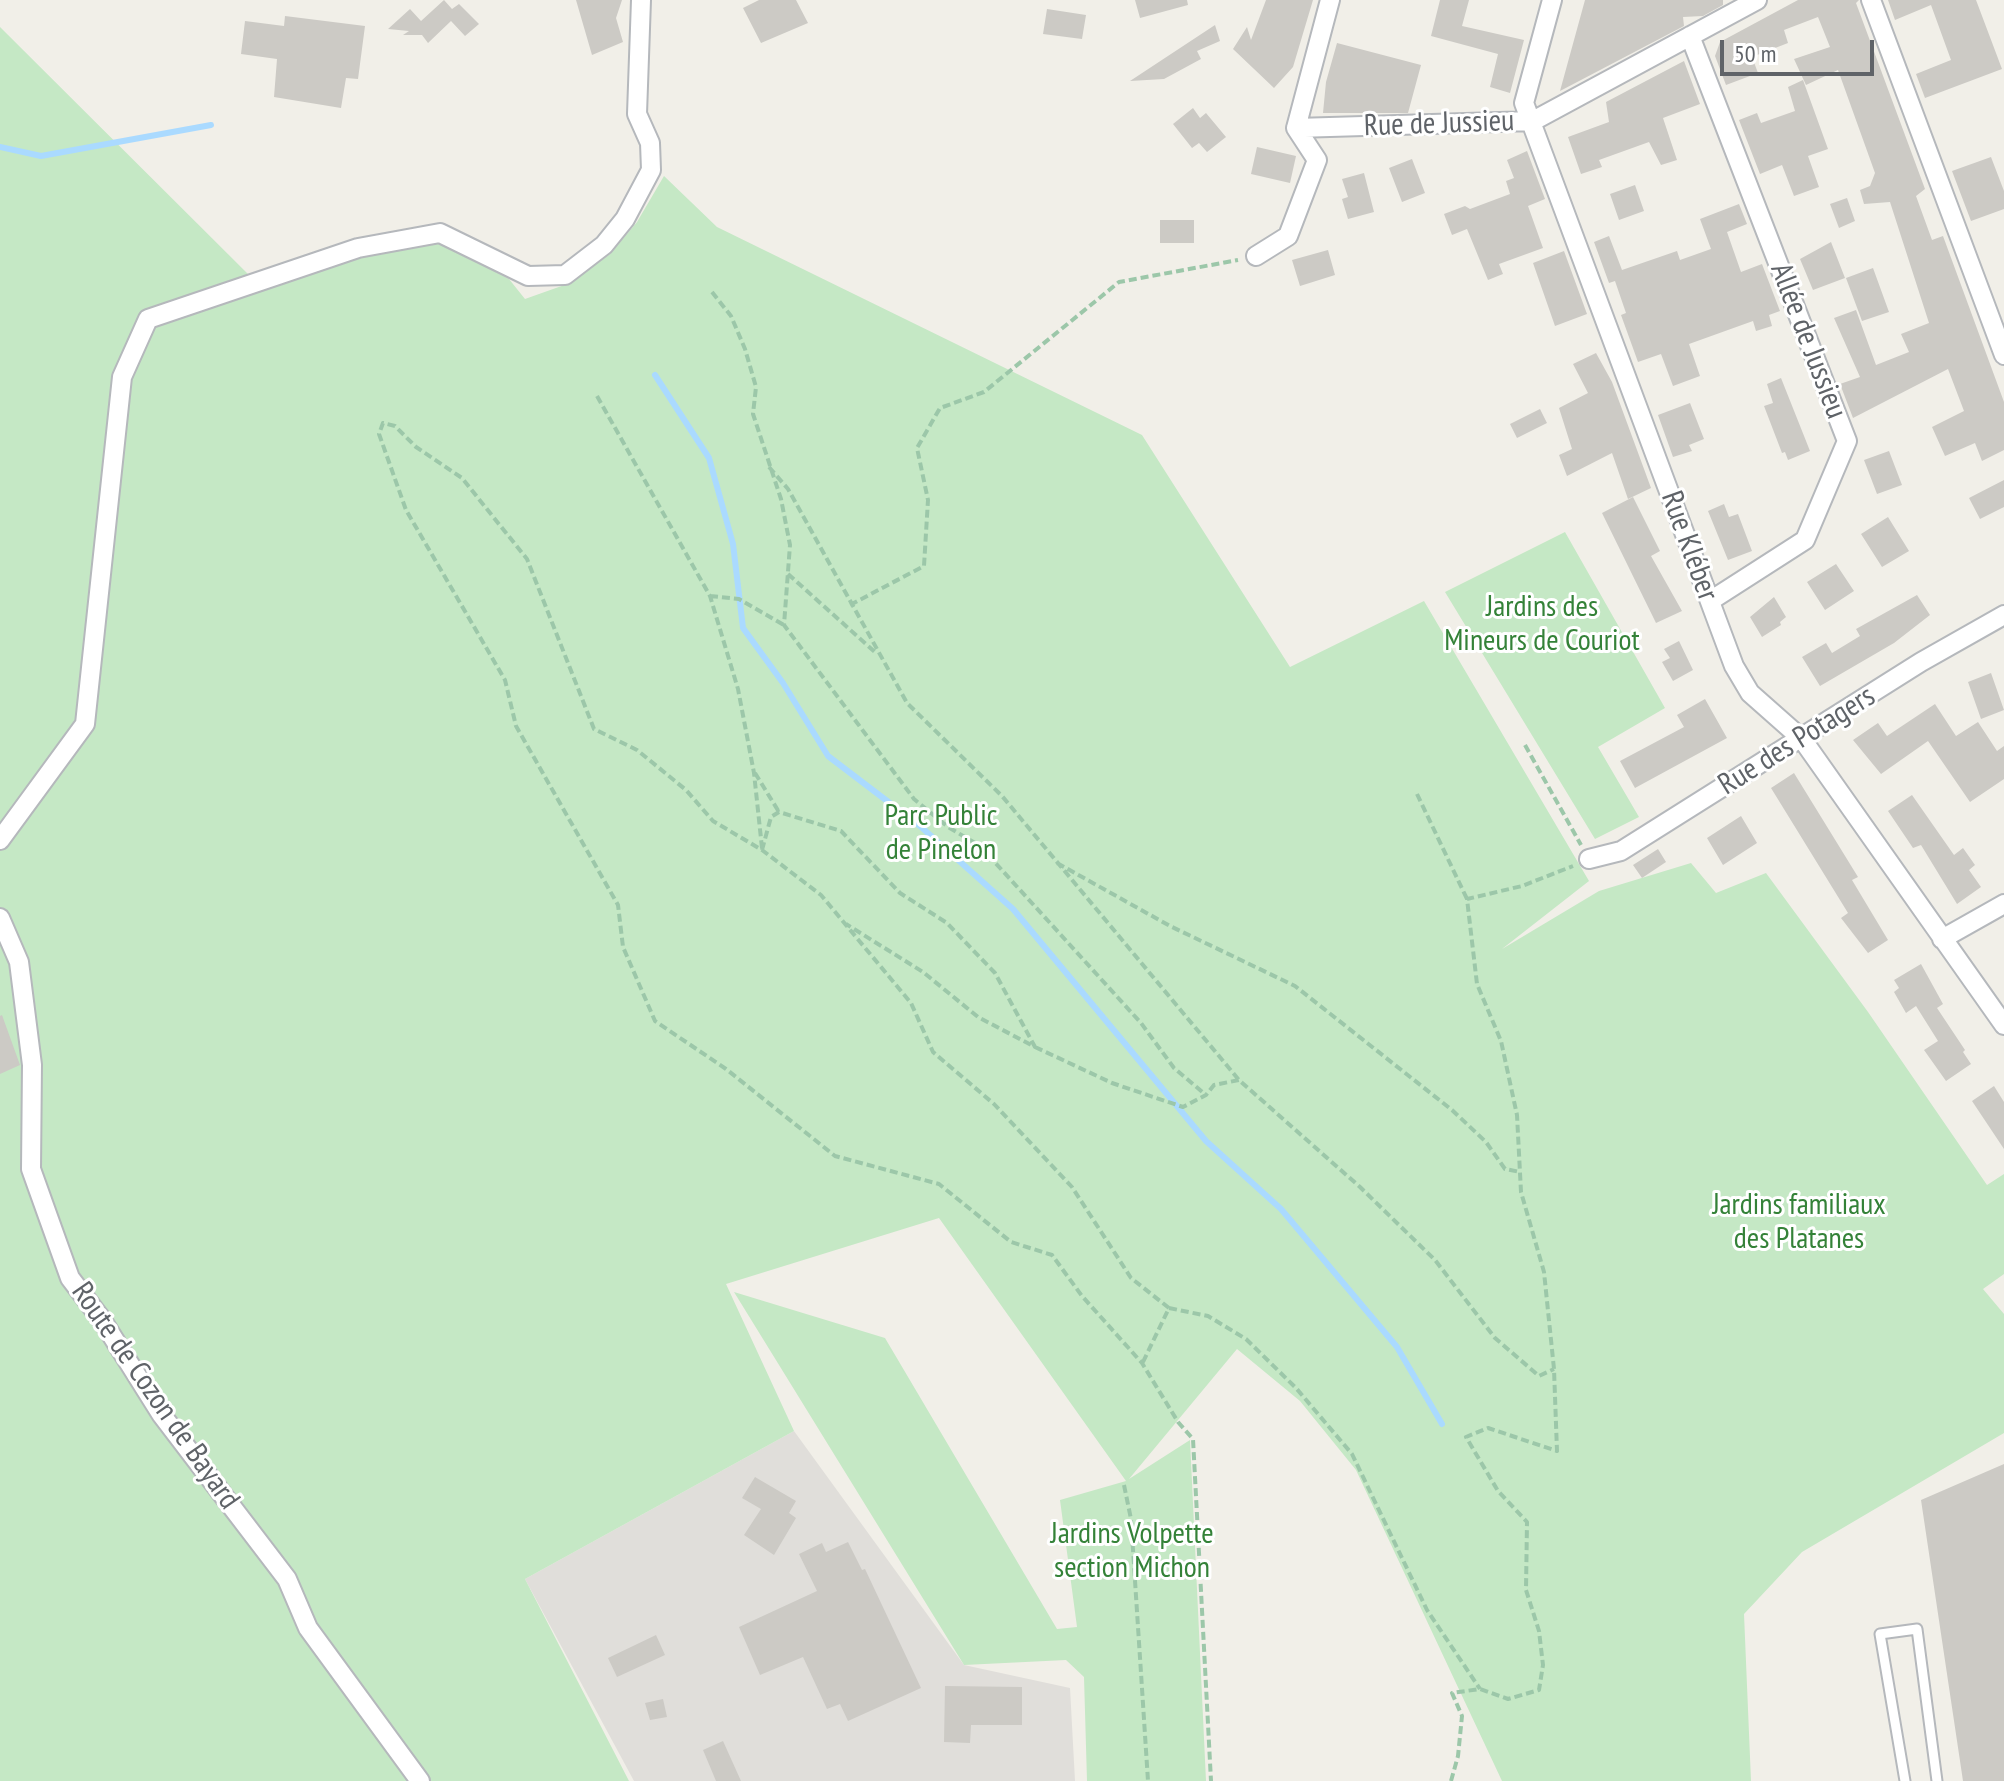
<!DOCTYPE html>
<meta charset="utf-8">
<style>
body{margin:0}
#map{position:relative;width:2004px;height:1781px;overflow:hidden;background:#f1efe8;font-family:"PT Sans Narrow",sans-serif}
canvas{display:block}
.scale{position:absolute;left:1720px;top:40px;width:154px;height:36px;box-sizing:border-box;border:4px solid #5f6368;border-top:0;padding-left:10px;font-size:24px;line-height:28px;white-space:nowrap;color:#5f6368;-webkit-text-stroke:6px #fff;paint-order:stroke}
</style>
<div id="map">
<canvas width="2004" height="1781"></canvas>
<div class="scale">50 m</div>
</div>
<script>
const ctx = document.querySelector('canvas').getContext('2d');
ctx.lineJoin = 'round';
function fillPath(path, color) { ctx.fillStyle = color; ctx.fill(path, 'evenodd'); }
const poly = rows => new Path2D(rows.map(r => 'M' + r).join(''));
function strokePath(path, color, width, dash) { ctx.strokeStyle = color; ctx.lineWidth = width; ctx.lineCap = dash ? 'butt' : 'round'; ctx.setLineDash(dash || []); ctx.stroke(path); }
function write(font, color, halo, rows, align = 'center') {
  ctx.font = font + ' "PT Sans Narrow",sans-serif'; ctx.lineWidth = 6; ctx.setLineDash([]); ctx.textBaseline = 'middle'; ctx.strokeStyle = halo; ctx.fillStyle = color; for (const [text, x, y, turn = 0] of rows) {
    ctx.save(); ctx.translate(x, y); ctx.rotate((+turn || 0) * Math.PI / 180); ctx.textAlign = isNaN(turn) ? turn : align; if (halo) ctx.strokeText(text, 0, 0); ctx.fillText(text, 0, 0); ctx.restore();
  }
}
fillPath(poly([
 [794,1431,964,1665,1070,1688,1075,1781,634,1781,525,1579]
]), '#e0deda');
fillPath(poly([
 [0,27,252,278,254,293,359,255,437,241,509,279,525,299,570,283,610,254,637,222,664,176,717,227,1142,435,1290,667,1424,601,1589,881,1502,949,1599,891,1691,863,1716,893,1766,873,1868,1012,1987,1185,2004,1174,2004,1274,1983,1289,2004,1314,2004,1433,1802,1552,1744,1614,1751,1781,1502,1781,1356,1470,1300,1401,1237,1349,1129,1479,1190,1440,1206,1781,1087,1781,1084,1677,1066,1660,964,1665,734,1292,885,1338,1057,1629,1077,1627,1060,1500,1126,1481,939,1218,726,1284,794,1431,525,1579,629,1781,0,1781],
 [1565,532,1665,708,1598,747,1639,817,1595,839,1445,592]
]), '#c5e8c5');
strokePath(poly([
 [0,147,41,156,211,125],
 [655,375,709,458,733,544,743,628,783,683,828,756,920,826,1013,909,1206,1141,1281,1209,1397,1347,1442,1424]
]), '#aadaff', 6);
fillPath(poly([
 [444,0,452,9,459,4,479,24,465,36,451,21,428,43,422,35,403,35,409,31,388,29,410,9,421,21],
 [576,0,622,0,616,18,623,42,592,55],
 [759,0,796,0,808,23,761,43,743,8],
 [1135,0,1187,0,1188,5,1140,18],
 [1266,0,1313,0,1293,67,1274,88,1233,49,1247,27,1251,40],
 [1440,0,1469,0,1462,26,1524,40,1510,93,1490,87,1498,54,1431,36],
 [1585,0,1723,0,1723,5,1703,16,1683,17,1684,26,1560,91],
 [1798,0,1859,0,1856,3,1925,189,1916,196,1932,240,1943,236,2004,402,2004,450,1982,461,1975,443,1945,456,1932,427,1964,411,1948,369,1853,418,1840,384,1860,377,1834,318,1856,310,1876,365,1909,352,1901,334,1929,323,1890,202,1864,204,1860,190,1870,186,1875,173,1838,70,1806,85,1794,59,1830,47,1818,17,1784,30,1788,43,1752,57,1758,73,1726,85,1715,56,1720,42],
 [1888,0,1976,0,2002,69,1925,98,1916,74,1951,60,1931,5,1895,20],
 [1047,9,1086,15,1082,39,1043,34],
 [285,16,365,26,358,79,346,78,341,108,274,97,277,59,241,54,245,21,284,26],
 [1215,25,1220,41,1197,51,1201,59,1164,79,1130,81],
 [1337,43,1421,65,1408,113,1323,113,1326,82],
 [1684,61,1700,104,1663,118,1677,160,1661,165,1649,142,1599,160,1602,167,1581,174,1568,137,1609,122,1606,102],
 [1803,80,1828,149,1808,156,1819,187,1794,196,1782,165,1760,174,1739,120,1757,113,1761,123,1795,111,1788,87],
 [1193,108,1200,118,1206,113,1226,137,1207,152,1199,143,1192,148,1173,124],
 [1257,147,1296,156,1290,183,1251,174],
 [1527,151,1545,199,1528,206,1543,248,1499,264,1503,274,1488,280,1467,229,1452,235,1444,214,1465,206,1470,209,1510,194,1506,181,1514,178,1507,160],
 [1991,157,2004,191,2004,209,1971,221,1952,171],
 [1412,159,1425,193,1402,202,1389,168],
 [1364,173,1374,212,1348,219,1342,199,1348,197,1342,179],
 [1635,185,1644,211,1619,220,1610,194],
 [1847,198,1855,221,1839,228,1830,204],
 [1739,204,1747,224,1727,232,1741,272,1762,264,1780,311,1769,315,1772,326,1756,331,1753,321,1689,344,1700,376,1673,386,1661,354,1638,362,1621,315,1626,313,1615,281,1609,283,1594,242,1609,236,1622,270,1677,251,1680,260,1711,249,1700,219],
 [1160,220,1194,220,1194,243,1160,243],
 [1831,242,1845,278,1813,290,1800,259],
 [1328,250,1335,275,1300,286,1292,260],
 [1564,251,1587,314,1555,326,1533,263],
 [1873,268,1889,312,1862,321,1846,278],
 [1596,353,1612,382,1651,488,1628,499,1612,453,1567,476,1559,455,1572,449,1559,408,1588,393,1573,364],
 [1781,378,1810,451,1788,460,1785,452,1782,453,1764,406,1773,403,1767,384],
 [1690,403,1704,439,1689,445,1692,451,1673,457,1658,415],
 [1540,409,1547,423,1517,438,1510,424],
 [1889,451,1902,485,1877,494,1864,460],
 [2004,480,2004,507,1980,519,1969,498],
 [1633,497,1660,551,1651,556,1682,611,1656,623,1602,513],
 [1724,504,1729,517,1738,514,1752,551,1728,560,1708,511],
 [1888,517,1909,551,1882,567,1861,534],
 [1836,564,1854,591,1825,610,1807,582],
 [1917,595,1930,615,1894,643,1820,686,1802,657,1826,643,1832,653,1860,636,1856,629],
 [1774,597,1786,617,1780,622,1781,625,1762,637,1750,617],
 [1679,641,1693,670,1673,681,1662,662,1670,658,1664,649],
 [1991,673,2004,710,1981,719,1968,682],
 [1705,699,1727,738,1635,788,1620,761,1684,727,1677,715],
 [1935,704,1956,736,1978,722,1997,751,2004,746,2004,779,1970,802,1928,741,1881,774,1853,740,1878,723,1887,736],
 [1794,773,1858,877,1852,880,1888,940,1868,953,1841,918,1848,913,1771,788],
 [1912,795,1954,855,1963,848,1975,865,1969,870,1981,887,1957,904,1921,845,1913,848,1888,811],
 [1741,816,1757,843,1723,865,1707,838],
 [1658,849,1666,862,1642,878,1633,865],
 [1921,964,1943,1004,1937,1008,1965,1050,1963,1052,1971,1064,1946,1081,1924,1050,1938,1041,1916,1006,1906,1013,1894,992,1899,988,1894,980],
 [2,1015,20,1065,0,1074,0,1016],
 [1994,1086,2004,1102,2004,1149,1972,1101],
 [2004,1464,2004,1781,1963,1781,1921,1500],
 [755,1477,796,1501,789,1513,796,1518,774,1555,744,1535,761,1509,742,1498],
 [848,1542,862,1570,865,1569,921,1688,848,1721,840,1704,827,1709,803,1657,760,1675,739,1627,817,1591,799,1554,822,1543,826,1552],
 [656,1635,665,1655,617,1677,608,1658],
 [945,1686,1022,1687,1022,1725,971,1725,970,1743,944,1742],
 [663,1699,667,1717,650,1720,645,1703],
 [723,1741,741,1781,716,1781,703,1750]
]), '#cccac5');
const lane = poly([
 [1905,1781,1880,1634,1917,1629,1937,1781]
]);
const street = poly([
 [1552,0,1524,103,1734,666,1750,693,1802,739,2004,1025],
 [1871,0,2004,355],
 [1690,36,1847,441,1805,540,1710,601],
 [1296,128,1533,121,1757,0],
 [1296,128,1330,0],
 [1256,256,1288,236,1317,160,1296,128],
 [0,840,85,724,122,377,148,319,358,248,440,233,528,276,565,275,604,245,625,219,651,170,650,143,637,114,641,0],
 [1589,859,1621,851,1921,662,2004,615],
 [0,918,19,962,32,1065,31,1169,70,1278,102,1320,161,1414,287,1579,308,1628,420,1781],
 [1942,939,2004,904]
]);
strokePath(lane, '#b5b8bc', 13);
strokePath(street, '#b5b8bc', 22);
strokePath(poly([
 [712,292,731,316,745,349,756,387,753,414,781,499,790,545,784,625,914,799,948,827,980,846,1141,1023,1174,1068,1206,1095],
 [597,396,710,596,738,689,754,773,762,848],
 [769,467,788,489,907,703,1002,796,1239,1080,1360,1187,1435,1260,1495,1338,1539,1376,1554,1369],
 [788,574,876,653],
 [710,596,739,599,784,625],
 [850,605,924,566,928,500,917,448,940,408,984,392,1119,282,1238,260],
 [1525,745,1581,845],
 [755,773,779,812],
 [1417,794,1467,899],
 [762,850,771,817,779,812,841,831,900,893,947,923,995,973,1035,1047,978,1017,923,972,846,924],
 [1057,863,1170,926,1295,986,1452,1110,1486,1142,1505,1169,1520,1172],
 [1035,1047,1112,1083,1183,1107,1206,1095,1214,1085,1239,1080],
 [1169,1308,1131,1278,1072,1187,994,1104,933,1052,911,1003,821,895,762,850,713,821,686,790,637,750,594,729,527,559,462,478,416,447,395,426,383,423,379,434,406,510,505,680,516,726,618,905,623,947,655,1021,726,1069,835,1156,939,1184,1011,1242,1052,1255,1082,1296,1142,1363,1178,1422,1193,1439,1211,1781],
 [1143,1362,1169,1308,1208,1316,1246,1339,1296,1388,1352,1454,1427,1610,1480,1689],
 [1124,1485,1131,1519,1148,1781],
 [1451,1781,1458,1756,1462,1716,1452,1693,1480,1689,1508,1699,1539,1690,1543,1665,1539,1631,1526,1590,1527,1522,1498,1491,1466,1437,1488,1428,1557,1451,1554,1369,1544,1272,1521,1192,1517,1115,1501,1041,1477,984,1467,899,1522,886,1573,866]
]), '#9cc7a9', 4, [8, 4]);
strokePath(lane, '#fff', 9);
strokePath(street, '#fff', 18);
write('30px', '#5f6368', '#fff', [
 ["Rue de Jussieu",1439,124,-2],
 ["Allée de Jussieu",1808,341,69],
 ["Rue Kléber",1689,546,70],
 ["Rue des Potagers",1797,741,-32],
 ["Route de Cozon de Bayard",155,1396,55]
]);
write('30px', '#348238', '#fff', [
 ["Jardins des",1542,607],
 ["Mineurs de Couriot",1542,641],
 ["Parc Public",941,816],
 ["de Pinelon",941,850],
 ["Jardins familiaux",1799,1205],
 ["des Platanes",1799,1239],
 ["Jardins Volpette",1132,1534],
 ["section Michon",1132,1568]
]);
</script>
